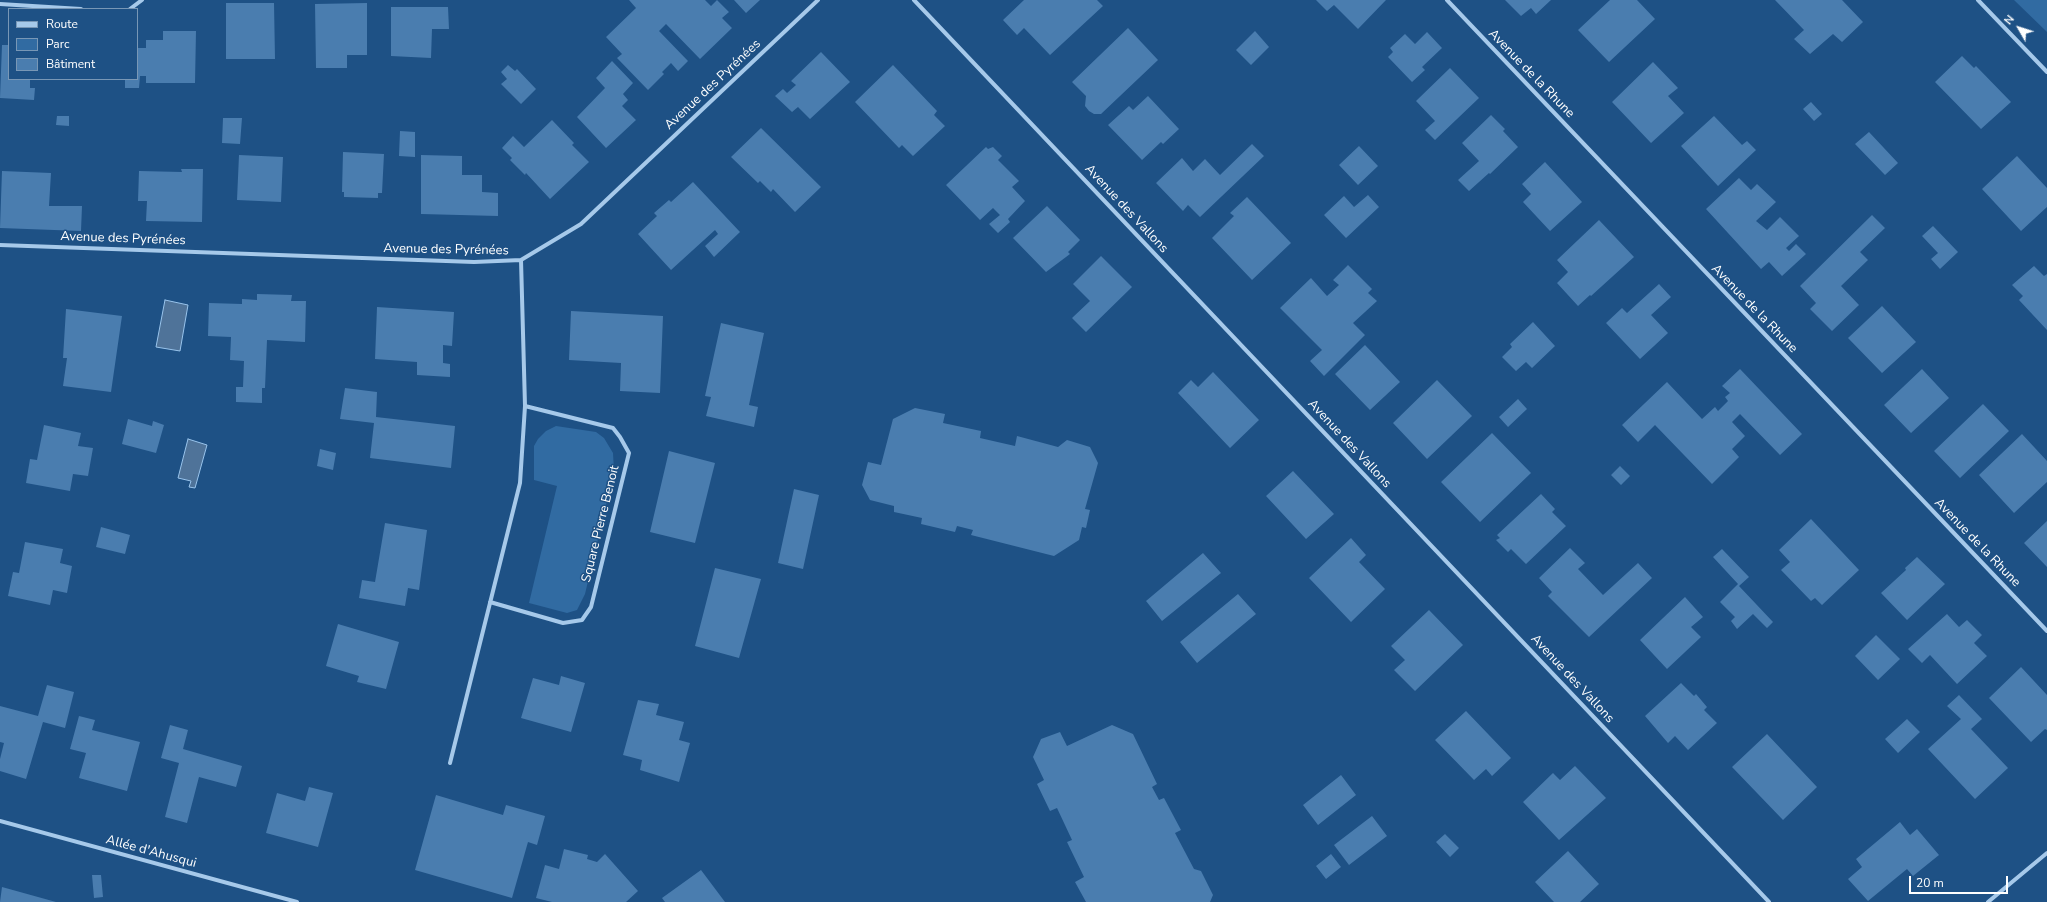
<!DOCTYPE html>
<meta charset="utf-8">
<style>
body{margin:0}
#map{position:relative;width:2047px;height:902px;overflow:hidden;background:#1e5185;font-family:"Nunito Sans",sans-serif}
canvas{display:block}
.legend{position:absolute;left:8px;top:8px;width:130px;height:72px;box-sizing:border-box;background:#1e5185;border:1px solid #7897b6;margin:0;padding:5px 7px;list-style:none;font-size:12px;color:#fff}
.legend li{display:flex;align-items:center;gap:8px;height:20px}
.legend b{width:20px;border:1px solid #7897b6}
.north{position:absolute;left:1999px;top:8px;width:40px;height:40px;-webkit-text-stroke:3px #1e5185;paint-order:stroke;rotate:309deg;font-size:11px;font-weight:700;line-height:16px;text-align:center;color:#fff}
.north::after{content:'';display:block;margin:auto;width:14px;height:18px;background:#fff;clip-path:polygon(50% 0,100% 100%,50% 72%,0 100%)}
.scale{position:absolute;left:1909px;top:876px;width:99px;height:18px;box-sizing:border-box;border:2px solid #fff;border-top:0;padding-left:5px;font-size:12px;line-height:14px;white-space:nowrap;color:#fff;-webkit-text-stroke:3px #1e5185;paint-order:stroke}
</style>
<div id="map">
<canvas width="2047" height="902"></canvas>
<ul class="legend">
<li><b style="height:5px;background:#a6c9ea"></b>Route</li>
<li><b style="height:11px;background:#316ba2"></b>Parc</li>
<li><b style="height:11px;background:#4a7daf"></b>Bâtiment</li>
</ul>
<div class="north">N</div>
<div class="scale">20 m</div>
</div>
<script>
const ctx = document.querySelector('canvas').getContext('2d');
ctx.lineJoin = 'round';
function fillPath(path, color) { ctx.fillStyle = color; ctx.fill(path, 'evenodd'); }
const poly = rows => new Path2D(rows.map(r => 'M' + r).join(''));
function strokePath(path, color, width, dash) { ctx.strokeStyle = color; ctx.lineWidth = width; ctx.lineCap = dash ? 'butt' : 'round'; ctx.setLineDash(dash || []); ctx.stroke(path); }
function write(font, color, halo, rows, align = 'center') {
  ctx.font = font + ' "Nunito Sans",sans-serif'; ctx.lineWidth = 3; ctx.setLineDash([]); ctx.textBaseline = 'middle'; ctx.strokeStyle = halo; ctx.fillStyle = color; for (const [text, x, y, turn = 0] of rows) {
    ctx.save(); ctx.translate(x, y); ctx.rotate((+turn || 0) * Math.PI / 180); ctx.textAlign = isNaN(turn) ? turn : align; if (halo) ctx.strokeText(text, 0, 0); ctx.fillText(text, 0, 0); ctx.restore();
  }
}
fillPath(poly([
 [2014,0,2047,0,2047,32],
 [556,426,596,432,604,438,613,453,614,471,585,594,577,610,567,613,529,603,557,486,534,480,534,446,538,439,546,431]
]), '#316ba2');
const water = poly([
 [165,300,188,305,180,351,156,347,165,300],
 [188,439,207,445,195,488,189,487,191,481,178,478,188,439]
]);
fillPath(water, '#4f7399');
strokePath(water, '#99c4ec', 1);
fillPath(poly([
 [629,0,705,0,711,6,717,0,729,12,722,18,732,28,700,59,666,24,659,31,688,61,678,71,671,63,662,72,664,74,648,90,617,58,622,54,606,37,636,8],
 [734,0,760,0,746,13],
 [1024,0,1097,0,1103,6,1050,55,1024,28,1017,35,1003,20],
 [1316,0,1386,0,1358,29,1334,5,1327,11],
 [1505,0,1551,0,1536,14,1531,8,1521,16],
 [1610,0,1637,0,1655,19,1609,62,1578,30],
 [1775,0,1842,0,1863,22,1842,42,1833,34,1810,54,1794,39,1804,30],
 [226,3,274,3,275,59,226,59],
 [367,3,367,55,347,55,347,68,316,68,315,4],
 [391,7,448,7,449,29,432,29,431,58,391,56],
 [1128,28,1158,60,1101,114,1094,114,1089,111,1085,106,1086,96,1072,82],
 [163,31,196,31,195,83,146,83,146,76,140,76,139,88,125,88,125,79,137,79,137,48,146,48,146,40,163,40],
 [1255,31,1269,47,1251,65,1236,50],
 [1427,32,1442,48,1422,67,1425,70,1412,82,1388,57,1393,52,1390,48,1405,34,1415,44],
 [2,45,9,45,9,79,30,79,30,88,35,88,34,100,0,98],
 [821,52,850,82,810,119,798,107,792,112,775,96,783,89,787,93,796,85,791,81],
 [1962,56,1974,68,1976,66,2011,102,1981,129,1935,82],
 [612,61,633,83,623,94,628,100,622,106,636,120,606,148,577,117,605,88,596,78],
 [1653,62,1678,88,1668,96,1684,113,1651,143,1612,102],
 [508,65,515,71,517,69,536,89,521,104,501,84,507,79,501,72],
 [893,65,937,111,934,115,945,126,913,156,902,145,899,148,855,102],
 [1450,68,1479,98,1435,140,1425,130,1435,121,1416,101],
 [1148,96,1179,129,1163,144,1161,142,1142,160,1108,125,1129,106,1133,110],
 [1811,102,1822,114,1814,121,1803,109],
 [1491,115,1505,129,1503,131,1518,147,1490,174,1489,173,1469,191,1458,180,1479,161,1462,143],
 [57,116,69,116,69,126,56,125],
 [1714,116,1742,145,1747,141,1756,150,1718,186,1681,146],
 [223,118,242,118,240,144,222,143],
 [552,120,574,143,572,145,589,162,550,199,526,173,525,175,510,160,512,158,502,148,513,136,524,147],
 [761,128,821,187,795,212,773,189,771,192,760,181,758,183,731,157],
 [400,131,415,132,415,157,399,156],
 [1869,132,1898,163,1885,175,1855,144],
 [1252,144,1264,156,1200,217,1188,205,1183,211,1156,183,1182,158,1193,171,1205,159,1220,175],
 [1359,146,1378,166,1358,185,1339,165],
 [986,147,988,149,993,147,1002,156,998,160,1019,181,1012,187,1025,201,1008,219,1010,222,998,233,989,224,1000,215,993,208,980,220,946,185],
 [343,152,384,154,382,193,378,193,378,198,344,197,344,192,342,192],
 [239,155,283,157,281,202,237,200],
 [421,155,462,156,462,175,482,175,482,192,498,193,498,216,421,214],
 [2017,156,2047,188,2047,207,2021,231,1982,189],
 [1545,162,1582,202,1550,231,1523,202,1531,194,1522,184],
 [181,169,203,169,202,222,146,221,147,201,138,201,139,171,182,172],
 [2,171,51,173,49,206,82,206,81,231,0,228],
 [1739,178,1751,190,1757,184,1776,202,1756,221,1767,230,1780,217,1799,236,1786,248,1789,251,1796,244,1806,254,1782,276,1769,262,1761,269,1706,209],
 [693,182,740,232,714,257,705,246,718,234,715,230,671,270,638,234,657,216,654,213,669,200,671,202],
 [1368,195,1379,207,1346,238,1324,215,1344,196,1354,207],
 [1247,197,1291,243,1252,280,1212,238,1234,216,1230,213],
 [1047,206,1080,240,1068,252,1070,254,1046,272,1013,238],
 [1872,215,1885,228,1860,252,1868,260,1841,286,1859,305,1832,331,1810,309,1816,303,1800,286],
 [1599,220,1634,257,1591,296,1590,295,1578,306,1557,283,1568,272,1557,260],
 [1933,226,1958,252,1940,269,1931,259,1938,253,1922,236],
 [1101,256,1132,287,1086,332,1072,318,1090,301,1073,284],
 [1348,265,1372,289,1368,293,1377,301,1353,323,1365,335,1324,376,1310,361,1322,350,1280,308,1311,278,1327,296,1339,285,1333,280],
 [2034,266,2044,276,2047,274,2047,330,2019,300,2023,296,2012,285],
 [1659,284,1671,297,1651,315,1668,333,1640,359,1606,323,1622,308,1627,313],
 [257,294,292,295,291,301,306,301,305,342,267,340,265,388,262,388,262,403,236,402,236,387,243,387,244,361,230,360,231,337,208,336,209,303,242,304,242,299,257,300],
 [1882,306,1916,342,1882,373,1848,338],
 [377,307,454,312,452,346,443,345,443,363,450,364,450,377,417,375,417,362,375,359],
 [66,309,122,316,111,392,63,386,67,358,63,358],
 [571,311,663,316,660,393,620,391,621,363,569,360],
 [1533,322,1555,346,1532,368,1526,362,1516,371,1502,357,1512,347,1510,344],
 [721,323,764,333,749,405,758,407,754,427,706,416,711,397,705,396],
 [1365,345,1400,382,1370,410,1335,374],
 [1740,369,1802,434,1780,455,1740,414,1732,422,1745,436,1732,449,1739,457,1712,484,1655,425,1638,442,1622,425,1667,382,1702,419,1715,407,1718,411,1728,401,1725,397,1730,393,1722,386],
 [1922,369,1949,398,1911,433,1884,405],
 [1213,372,1259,420,1230,448,1178,393,1191,380,1198,387],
 [1437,380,1472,416,1427,459,1393,423],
 [345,388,377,392,376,417,455,426,451,468,370,458,374,423,340,419],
 [1518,399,1527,409,1508,427,1499,417],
 [1983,404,2009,431,1960,478,1934,451],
 [915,408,945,414,943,423,981,431,980,438,1015,446,1017,436,1058,447,1067,440,1090,447,1098,463,1085,509,1090,510,1086,528,1082,527,1079,540,1054,556,971,535,973,530,957,526,955,532,921,524,922,518,894,512,894,506,870,500,862,485,868,462,881,465,893,419],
 [128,419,152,426,153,421,164,425,156,453,122,444],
 [44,425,81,433,78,446,93,448,88,476,73,474,70,491,26,483,30,459,37,460],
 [1492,433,1531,473,1480,522,1441,482],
 [2022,434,2047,461,2047,482,2014,513,1979,475],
 [320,449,336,453,333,470,317,466],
 [669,451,715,463,695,543,650,532],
 [1620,466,1630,476,1621,485,1611,475],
 [1293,471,1334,514,1306,539,1266,496],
 [794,489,819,495,803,569,778,563],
 [1541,494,1555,509,1552,512,1566,526,1526,564,1511,549,1508,552,1496,540,1500,538,1497,535],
 [1811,519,1859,570,1822,605,1815,598,1811,601,1781,570,1790,562,1779,550],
 [2047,521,2047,567,2024,543],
 [385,523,427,530,419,590,408,588,405,606,359,598,362,580,375,582],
 [101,527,130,535,125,554,96,547],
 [1351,538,1366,555,1359,562,1385,589,1351,622,1309,578],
 [25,542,63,549,60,563,72,566,67,593,53,590,50,605,8,596,13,572,19,573],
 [1570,548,1585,563,1578,569,1603,595,1638,563,1652,578,1589,637,1548,596,1552,592,1539,578],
 [1722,549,1749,577,1739,586,1773,622,1767,628,1753,614,1737,629,1731,621,1735,617,1720,602,1738,584,1713,557],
 [1203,553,1221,573,1162,621,1146,601],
 [1917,557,1945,584,1907,620,1881,593,1906,570,1905,568],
 [715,568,761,579,739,658,695,646],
 [1238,594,1256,614,1197,663,1180,642],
 [1685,597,1703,617,1691,627,1701,637,1667,669,1640,640],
 [1429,610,1463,645,1415,691,1394,670,1405,660,1391,646],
 [1947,614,1959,627,1967,620,1982,635,1974,643,1987,656,1957,684,1930,655,1922,663,1908,649],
 [338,624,399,642,386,689,357,682,359,676,326,666],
 [1876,635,1900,659,1878,680,1855,656],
 [2021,667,2047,695,2047,730,2045,729,2031,742,1989,698],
 [561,676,585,683,571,732,521,718,533,678,559,685],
 [1681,683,1694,696,1696,694,1707,707,1704,710,1717,723,1688,750,1675,736,1668,743,1645,716],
 [47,685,74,692,65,728,43,722,26,779,0,771,0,759,4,743,0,742,0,706,38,716],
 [1959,695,1982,719,1971,729,2008,768,1975,799,1928,749,1961,719,1947,706],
 [638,700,659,704,656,715,684,722,679,740,690,743,679,782,640,770,642,760,623,755],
 [1466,711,1511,758,1492,776,1486,769,1474,780,1435,740],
 [79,716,95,720,92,730,140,742,127,791,79,778,86,753,70,749],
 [1907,719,1920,732,1898,753,1885,739],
 [170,725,188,730,183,749,242,766,236,787,199,777,187,823,165,817,179,763,161,758],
 [1112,725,1133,734,1157,784,1152,787,1159,800,1164,798,1181,830,1175,833,1194,869,1201,871,1213,895,1210,902,1086,902,1075,882,1084,877,1067,842,1072,840,1057,808,1050,811,1037,784,1044,780,1033,757,1041,739,1060,732,1067,746],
 [1767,734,1817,787,1783,820,1732,767],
 [1575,766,1606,798,1559,840,1523,802,1553,773,1560,780],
 [1341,775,1356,795,1318,825,1303,805],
 [309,787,333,793,318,847,266,833,277,793,305,801],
 [436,795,503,815,506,805,545,816,537,845,528,842,512,898,415,870],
 [1372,816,1387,836,1349,865,1334,845],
 [1900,822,1910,835,1917,829,1939,855,1913,876,1907,869,1868,901,1848,879,1862,867,1856,859],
 [1445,834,1459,848,1450,857,1436,842],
 [564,849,588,855,587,859,597,862,605,854,638,891,626,902,552,902,536,898,545,865,559,869],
 [1568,851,1599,884,1580,902,1554,902,1535,882],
 [1331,854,1341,867,1326,879,1316,866],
 [701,870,725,902,665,902,662,898],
 [92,875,101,875,103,897,94,898],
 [2,887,56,902,0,902]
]), '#4a7daf');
strokePath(poly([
 [914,0,1769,902],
 [1447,0,2047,631],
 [1978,0,2047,72],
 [0,4,81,9],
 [130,9,142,0],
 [0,245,474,262,521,260,581,224,818,0],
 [490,602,563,623,582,620,591,607,629,453,620,437,613,428,525,406],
 [450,763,520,483,525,406,521,260],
 [0,821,297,902],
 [1988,902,2047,853]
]), '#a6c9ea', 4);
write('13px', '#fff', '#1e5185', [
 ["Avenue de la Rhune",1531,74,46],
 ["Avenue des Pyrénées",713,85,-43],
 ["Avenue des Vallons",1126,209,47],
 ["Avenue des Pyrénées",123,239,2],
 ["Avenue des Pyrénées",446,250,1],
 ["Avenue de la Rhune",1754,309,46],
 ["Avenue des Vallons",1349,444,47],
 ["Square Pierre Benoit",601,524,-76],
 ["Avenue de la Rhune",1977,543,46],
 ["Avenue des Vallons",1572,679,47],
 ["Allée d'Ahusqui",151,852,15]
]);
</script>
